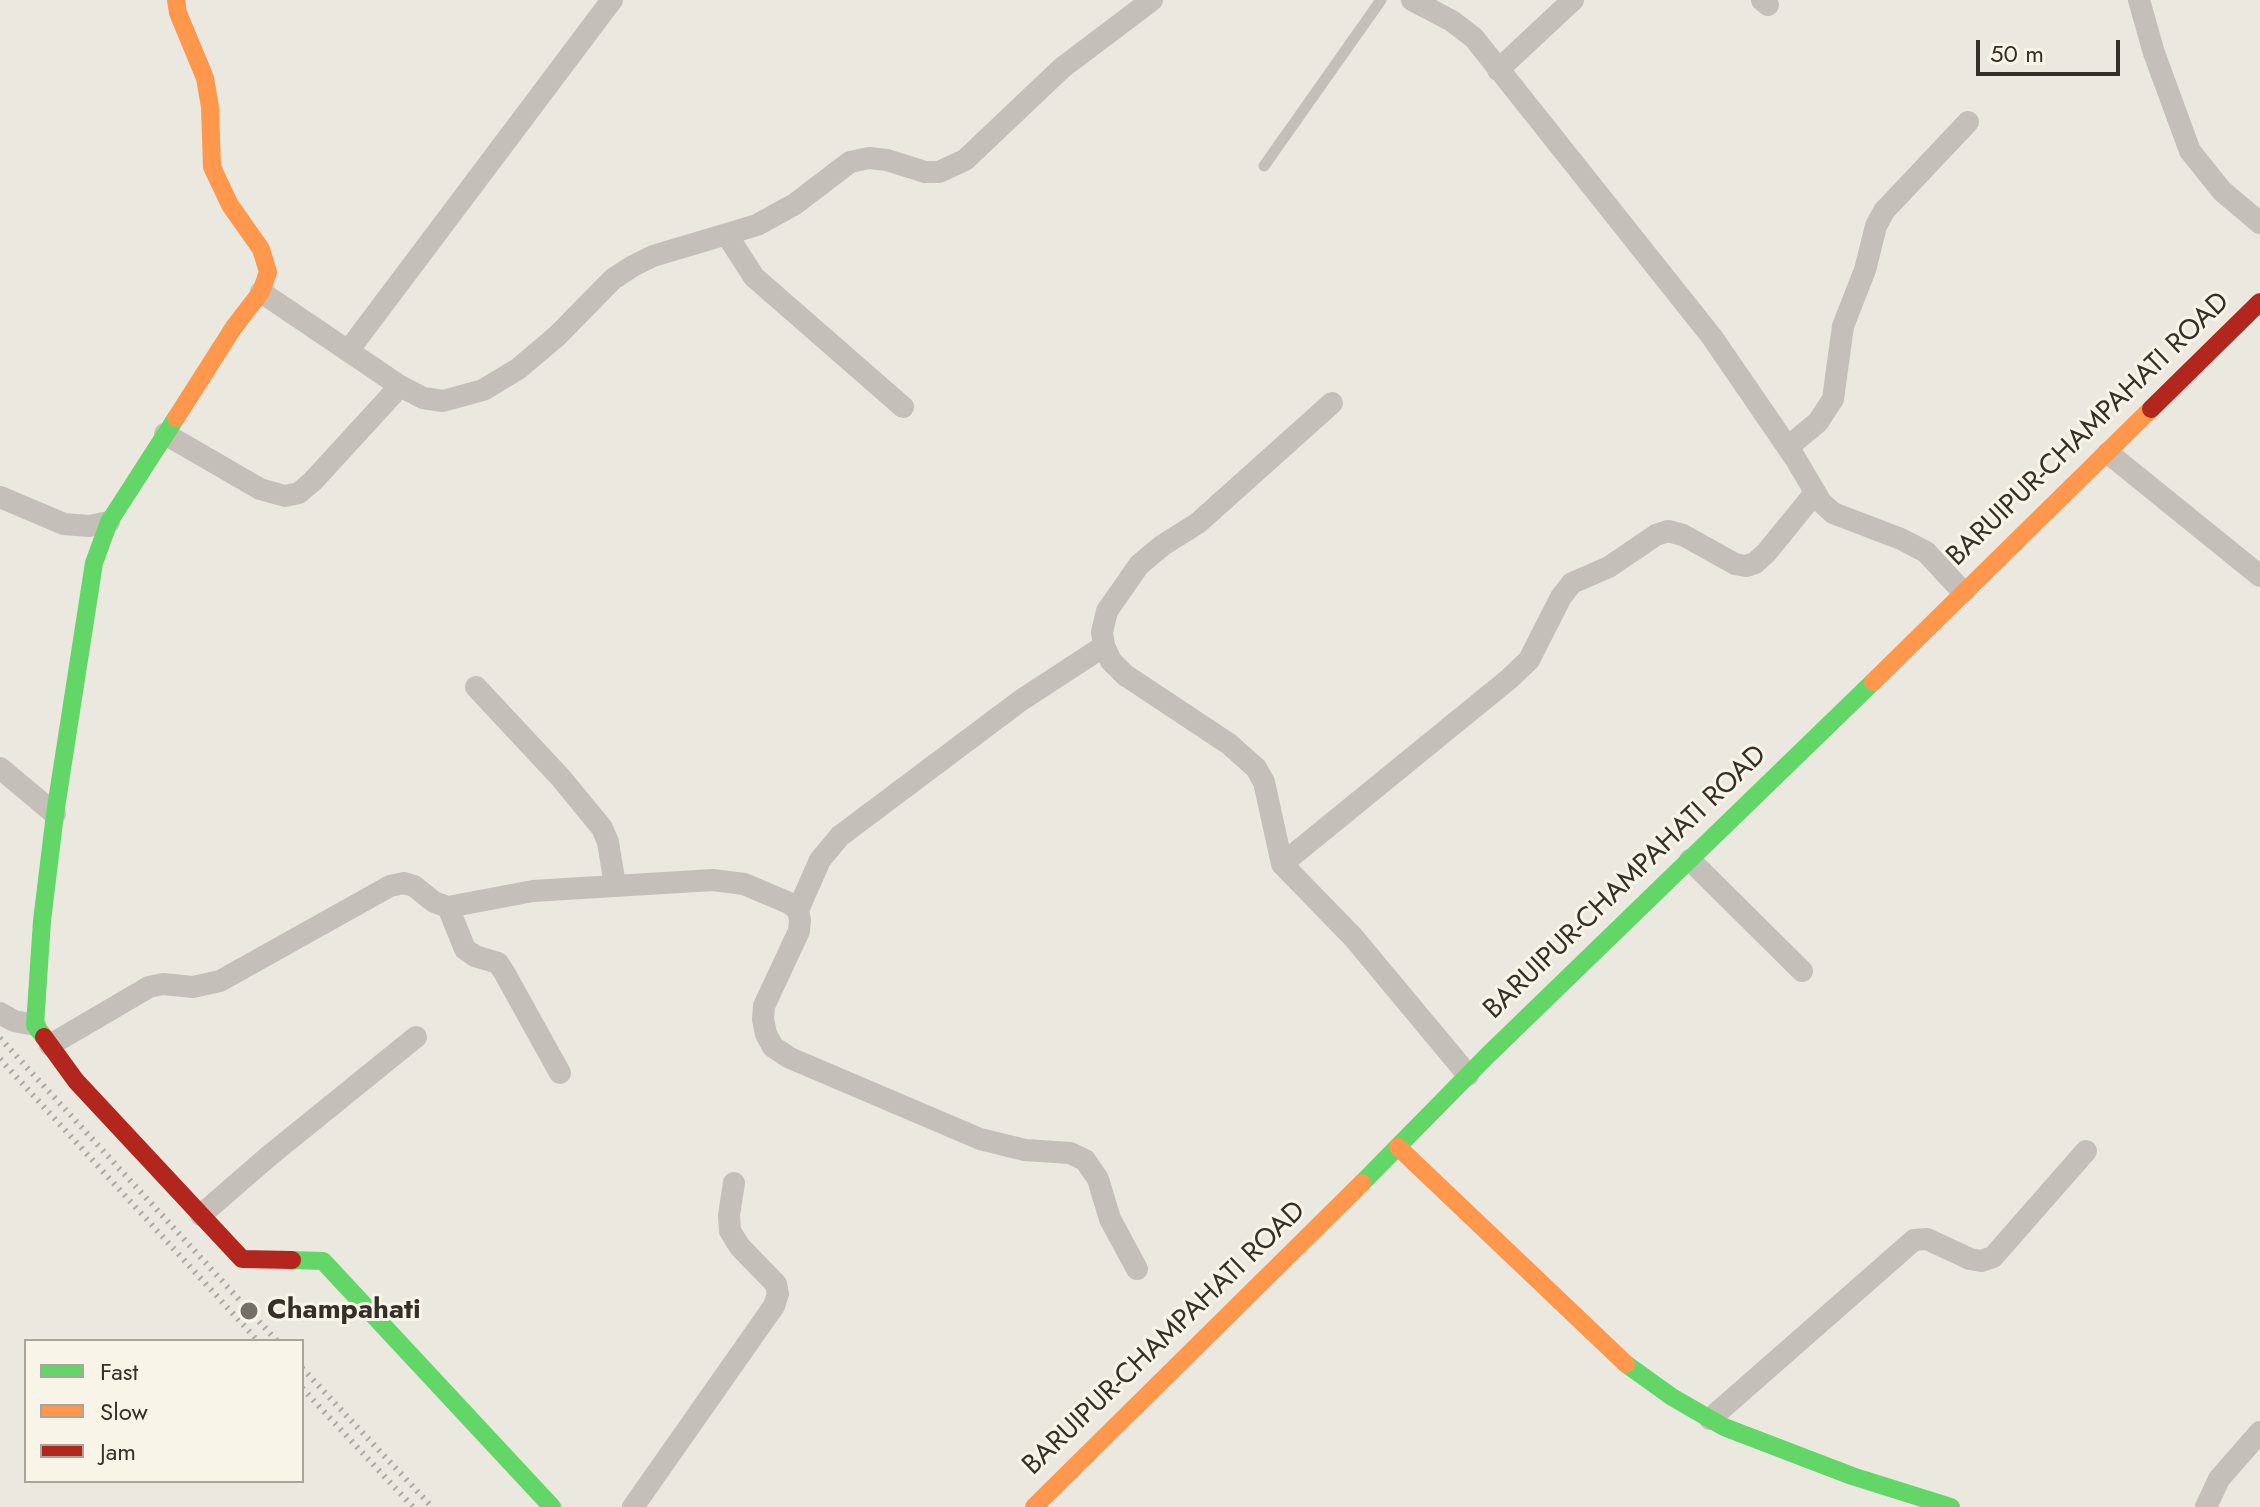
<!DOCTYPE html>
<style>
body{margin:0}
#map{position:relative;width:2260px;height:1507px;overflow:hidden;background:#ebe8e0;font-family:Jost,sans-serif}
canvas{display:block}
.legend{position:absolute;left:24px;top:1339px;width:280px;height:144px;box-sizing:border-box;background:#f8f4e7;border:2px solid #aaa59b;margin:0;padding:10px 14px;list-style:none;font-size:24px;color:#342f28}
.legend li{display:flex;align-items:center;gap:16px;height:40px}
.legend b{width:40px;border:2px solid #aaa59b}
.scale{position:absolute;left:1976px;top:40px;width:144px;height:36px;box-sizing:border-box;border:4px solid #342f28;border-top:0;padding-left:10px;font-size:24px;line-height:28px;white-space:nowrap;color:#342f28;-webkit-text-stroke:6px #f8f4e7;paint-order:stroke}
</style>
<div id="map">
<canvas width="2260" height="1507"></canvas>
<ul class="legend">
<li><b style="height:10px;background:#63d668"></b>Fast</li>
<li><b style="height:10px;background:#ff974d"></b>Slow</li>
<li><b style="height:10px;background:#b3261e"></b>Jam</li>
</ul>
<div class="scale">50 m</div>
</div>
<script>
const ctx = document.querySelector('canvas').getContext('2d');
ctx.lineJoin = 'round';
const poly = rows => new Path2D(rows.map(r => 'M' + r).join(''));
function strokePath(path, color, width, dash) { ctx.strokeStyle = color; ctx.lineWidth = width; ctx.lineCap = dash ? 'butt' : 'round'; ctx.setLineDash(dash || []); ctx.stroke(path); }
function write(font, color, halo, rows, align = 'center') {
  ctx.font = font + ' Jost,sans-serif'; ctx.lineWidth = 6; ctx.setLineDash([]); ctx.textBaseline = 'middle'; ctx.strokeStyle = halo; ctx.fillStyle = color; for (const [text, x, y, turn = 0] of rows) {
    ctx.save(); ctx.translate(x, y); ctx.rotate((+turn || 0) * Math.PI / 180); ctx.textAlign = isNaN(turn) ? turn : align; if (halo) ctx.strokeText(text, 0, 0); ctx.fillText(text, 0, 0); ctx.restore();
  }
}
strokePath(poly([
 [1264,166,1381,0]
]), '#c4c0b9', 11);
strokePath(poly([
 [1412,0,1452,21,1474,38,1712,337,1795,458,1821,502,1833,513,1901,539,1926,552,1963,592],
 [1762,0,1768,5],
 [2139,0,2154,53,2190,151,2222,191,2260,223],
 [1498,70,1573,0],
 [727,235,754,277,903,407],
 [261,292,400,386,423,398,443,401,483,390,518,369,557,336,613,279,633,266,653,256,757,225,795,204,850,162,869,158,887,160,925,172,939,172,965,160,1062,68,1152,0],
 [348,351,612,0],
 [1332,403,1198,523,1163,545,1139,565,1107,611,1102,632,1104,646,1111,661,1125,675,1229,744,1256,768,1264,782,1282,864,1353,937,1468,1075],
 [165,434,260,489,285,496,299,493,313,481,400,386],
 [1788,447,1818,422,1833,399,1843,326,1865,270,1876,226,1884,211,1968,122],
 [2108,453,2260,576],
 [0,497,64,524,89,526,109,522],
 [476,687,561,778,602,828,608,842,615,885],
 [0,768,55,814],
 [1690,860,1802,971],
 [1282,864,1509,679,1529,660,1561,597,1572,583,1609,567,1656,535,1668,531,1683,535,1735,564,1746,566,1755,563,1766,553,1815,493],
 [448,907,465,949,475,956,498,963,504,972,560,1073],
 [798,910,820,860,840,836,1020,701,1104,646],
 [0,1013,14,1021,35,1025],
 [50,1045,149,987,163,984,193,987,220,981,390,886,404,883,414,886,434,902,448,907,533,891,713,880,744,884,789,903,798,910,800,920,799,931,764,1006,763,1019,766,1034,773,1047,790,1058,980,1139,1025,1150,1070,1153,1085,1160,1098,1179,1110,1219,1137,1269],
 [201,1215,269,1156,416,1037],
 [1710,1419,1914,1240,1927,1239,1970,1259,1981,1261,1993,1257,2086,1151],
 [633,1507,774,1306,778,1294,776,1284,740,1247,730,1231,729,1215,734,1183],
 [2206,1507,2219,1479,2260,1432]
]), '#c4c0b9', 22);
strokePath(poly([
 [44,1037,35,1025,42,921,55,814,94,563,109,522,176,418],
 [1362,1183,1487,1056,1873,682],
 [292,1260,323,1261,552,1507],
 [1626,1364,1672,1397,1724,1427,1852,1476,1951,1507]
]), '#63d668', 18);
strokePath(poly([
 [176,418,234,327,261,292,268,272,261,249,230,205,212,167,210,107,205,78,178,13,176,0],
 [1873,682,2151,409],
 [1398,1147,1626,1364],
 [1034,1507,1362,1183]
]), '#ff974d', 18);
strokePath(poly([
 [2151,409,2260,302],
 [44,1037,76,1081,242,1259,292,1260]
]), '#b3261e', 18);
strokePath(poly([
 [0,1038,277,1341],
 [0,1059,258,1341],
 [302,1368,432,1507],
 [302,1388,413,1507]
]), '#aca9a3', 6, [2, 6]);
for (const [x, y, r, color] of [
 [249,1311,10,"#747068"]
]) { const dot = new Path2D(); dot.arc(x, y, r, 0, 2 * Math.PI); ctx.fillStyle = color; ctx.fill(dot); strokePath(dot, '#f8f4e7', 3); }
write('28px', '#342f28', '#f8f4e7', [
 ["BARUIPUR-CHAMPAHATI ROAD",2089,430,-44],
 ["BARUIPUR-CHAMPAHATI ROAD",1626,883,-44],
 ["BARUIPUR-CHAMPAHATI ROAD",1165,1339,-44]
]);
write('bold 28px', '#342f28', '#f8f4e7', [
 ["Champahati",267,1311]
], 'left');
</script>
